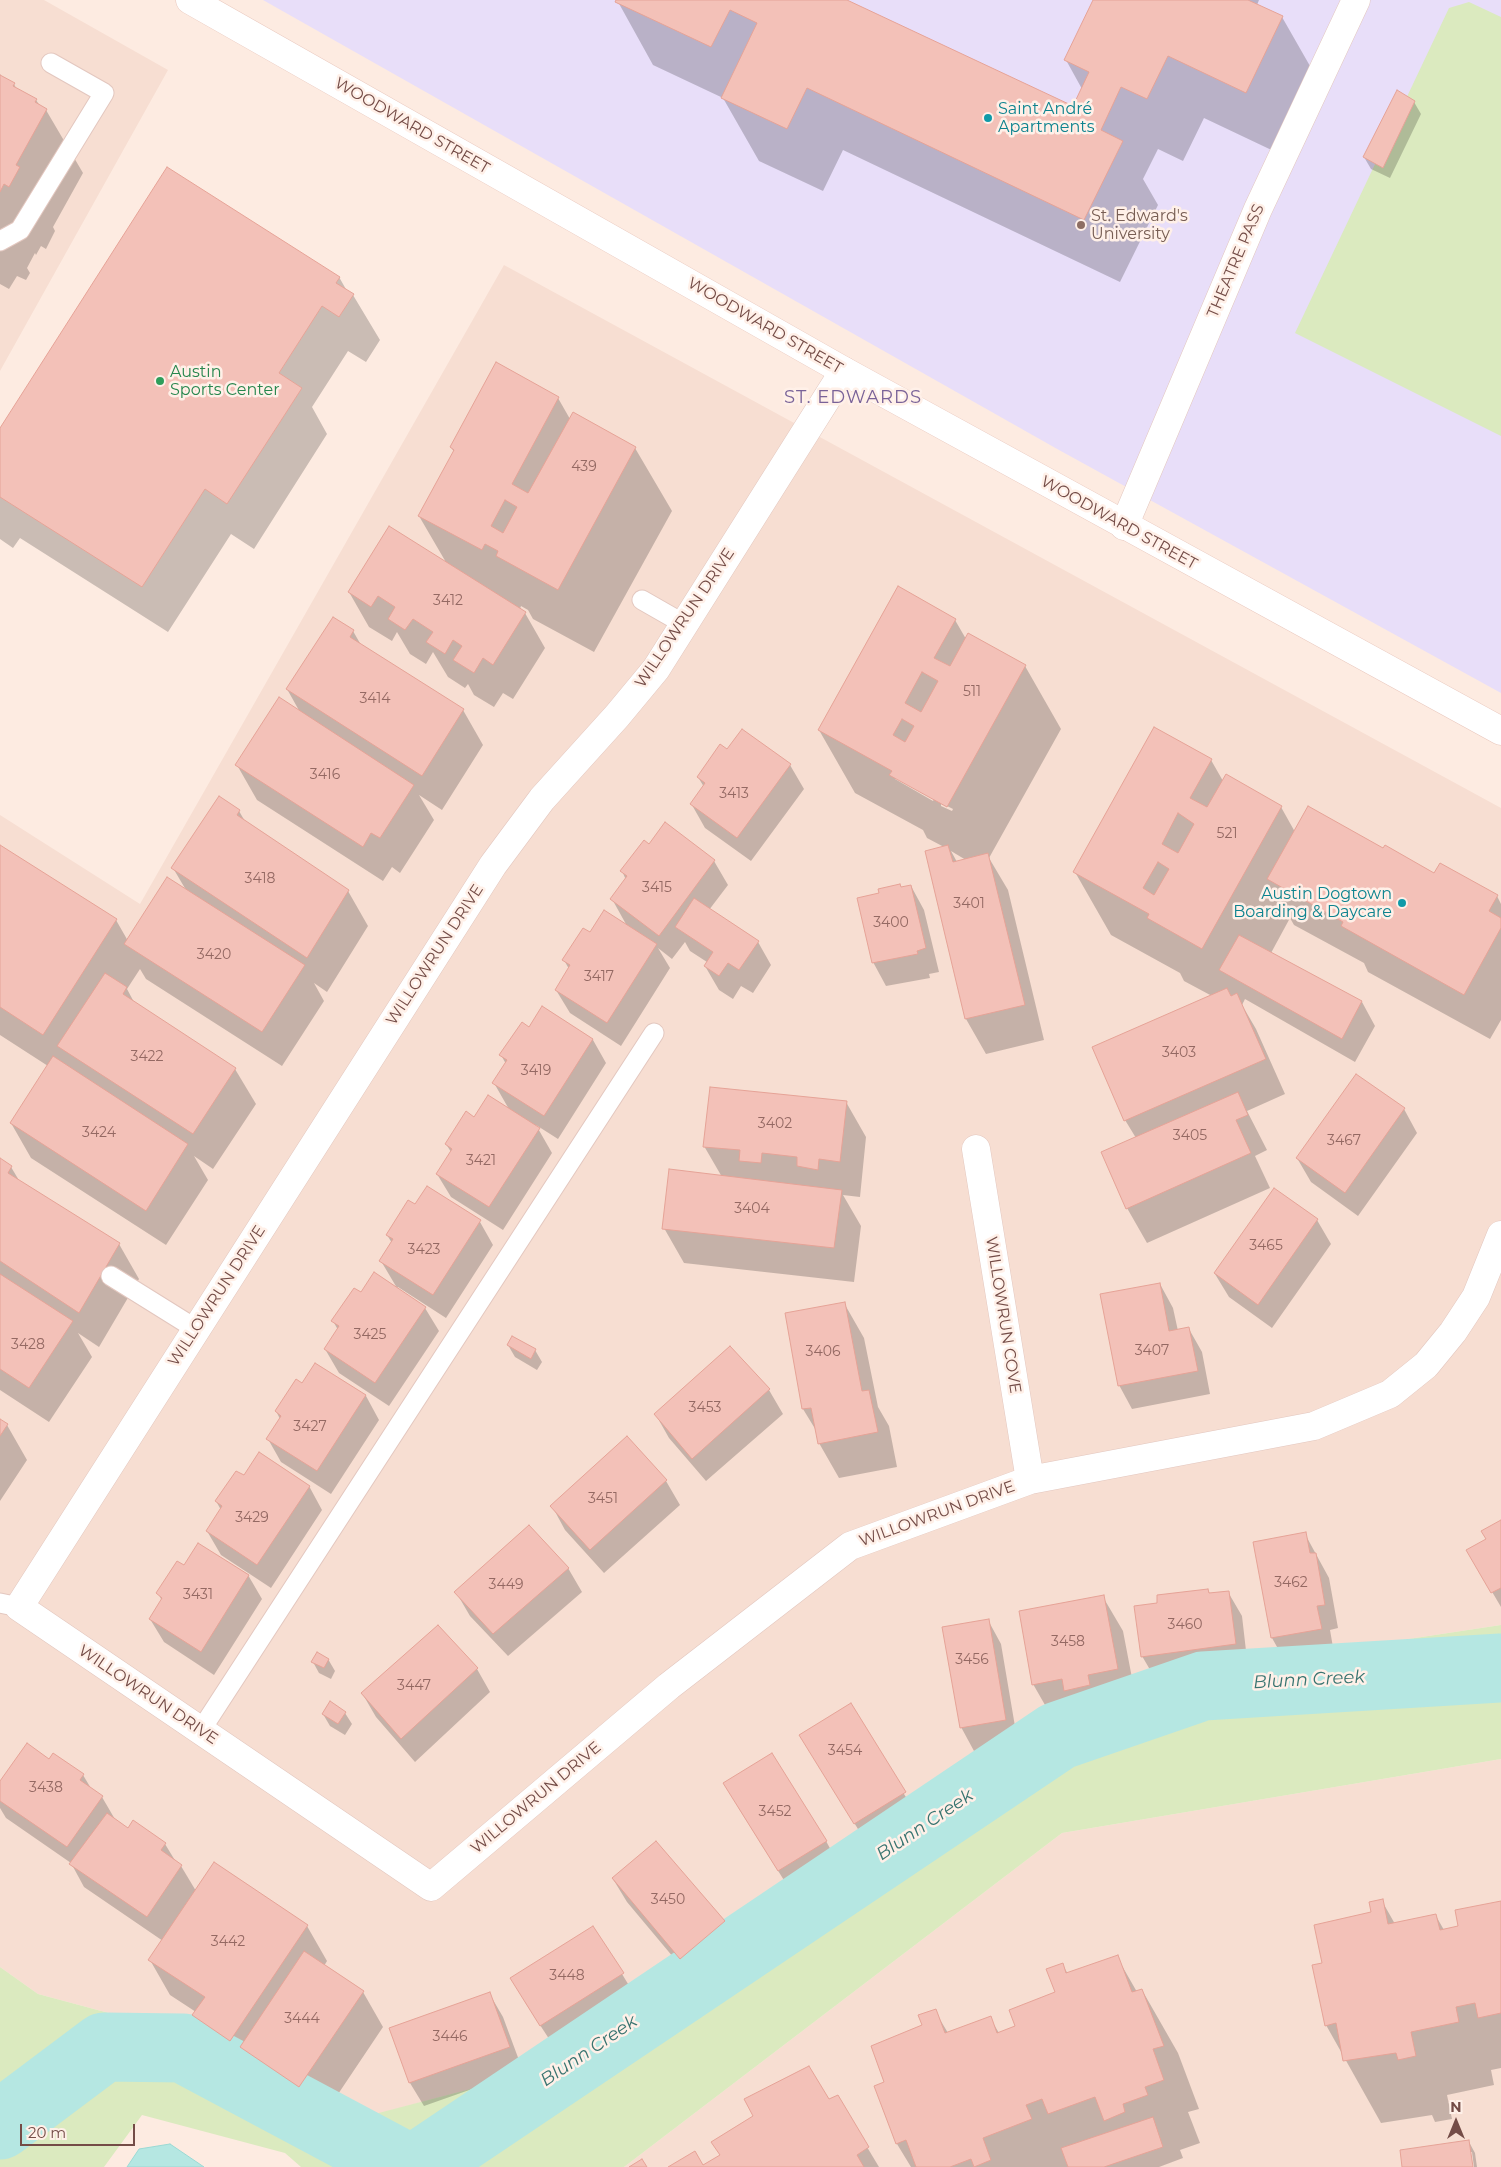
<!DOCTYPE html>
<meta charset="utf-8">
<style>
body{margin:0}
#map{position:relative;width:1501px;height:2167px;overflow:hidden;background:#fdebe1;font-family:Montserrat,sans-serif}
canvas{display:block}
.north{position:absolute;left:1431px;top:2097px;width:50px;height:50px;-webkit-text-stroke:4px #fff0e8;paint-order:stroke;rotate:0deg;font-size:14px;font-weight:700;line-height:20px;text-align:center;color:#744c47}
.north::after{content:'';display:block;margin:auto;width:18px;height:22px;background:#744c47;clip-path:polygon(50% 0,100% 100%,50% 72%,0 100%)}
.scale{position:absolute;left:20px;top:2124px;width:115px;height:22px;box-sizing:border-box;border:2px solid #744c47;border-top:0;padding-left:6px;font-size:15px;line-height:18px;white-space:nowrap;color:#744c47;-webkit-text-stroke:4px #fff0e8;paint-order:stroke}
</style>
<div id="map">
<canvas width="1501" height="2167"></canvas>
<div class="north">N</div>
<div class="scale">20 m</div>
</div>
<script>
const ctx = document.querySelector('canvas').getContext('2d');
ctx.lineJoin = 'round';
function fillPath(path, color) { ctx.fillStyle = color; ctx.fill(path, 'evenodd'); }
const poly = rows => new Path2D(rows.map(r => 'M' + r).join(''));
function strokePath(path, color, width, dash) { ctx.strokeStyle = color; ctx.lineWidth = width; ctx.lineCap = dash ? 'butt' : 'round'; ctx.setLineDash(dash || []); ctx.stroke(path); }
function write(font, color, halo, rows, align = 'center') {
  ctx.font = font + ' Montserrat,sans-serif'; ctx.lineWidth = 5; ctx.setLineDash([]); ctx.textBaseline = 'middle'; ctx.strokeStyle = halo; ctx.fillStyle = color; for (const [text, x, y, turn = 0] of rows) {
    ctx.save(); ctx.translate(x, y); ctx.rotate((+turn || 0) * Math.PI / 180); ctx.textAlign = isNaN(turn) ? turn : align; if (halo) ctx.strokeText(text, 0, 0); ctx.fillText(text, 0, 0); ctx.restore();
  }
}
fillPath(poly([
 [0,0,44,0,168,70,0,371],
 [504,265,1501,808,1501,1625,1204,1670,1024,1741,493,2083,351,2121,202,2038,38,1994,0,1967,0,815,140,904],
 [1501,1759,1501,2167,624,2167,1062,1833]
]), '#f7ded2');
fillPath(poly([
 [263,0,1501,0,1501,693,1059,450]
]), '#e8def9');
fillPath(poly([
 [1469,2,1501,17,1501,436,1295,333,1449,8],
 [1501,1625,1501,1759,1062,1833,624,2167,301,2167,285,2153,142,2115,104,2167,0,2167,0,1967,38,1994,202,2038,352,2120,493,2083,1024,1741,1089,1712,1204,1670]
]), '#dbeabf');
const water = poly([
 [170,2144,204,2167,127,2167,139,2149,170,2144]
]);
fillPath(water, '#b5e7e2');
strokePath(water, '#9bd9d4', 1);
fillPath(poly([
 [617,0,844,0,1073,108,1082,89,1066,60,1094,0,1259,0,1257,5,1282,17,1318,80,1282,155,1204,118,1183,161,1158,149,1143,179,1158,205,1120,282,843,150,823,191,759,161,723,98,653,65],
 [0,74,2,78,14,84,17,90,36,100,40,106,46,110,83,173,53,227,55,231,46,249,41,246,36,255,35,253,27,268,30,273,26,280,17,276,9,289,0,284],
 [1414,102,1421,114,1390,178,1371,169,1364,157],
 [339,277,347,291,353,295,380,340,366,362,348,351,312,407,327,434,254,549,231,534,168,632,20,538,13,548,0,539,0,430],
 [558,398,570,419,635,448,672,511,594,652,533,619,528,610,521,606,520,609,525,613,545,648,513,699,503,693,494,707,474,695,468,684,465,688,448,677,433,652,426,664,410,654,397,632,392,641,369,627,349,592,447,564,419,516,454,452,451,447],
 [955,620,966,639,1025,666,1061,729,989,858,1008,890,1044,1040,986,1054,966,1019,944,847,927,838,923,830,855,793,819,730],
 [895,777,934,799,933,801,895,779],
 [941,803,953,809,952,811,941,806],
 [951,851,966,860,957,862],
 [353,631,361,645,463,710,483,745,442,810,419,795,434,820,400,873,392,867,383,881,257,800,237,765,301,714,287,689],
 [727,751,790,765,804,789,751,861,705,828,692,805,704,787,698,777],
 [1211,760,1223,781,1281,807,1295,832,1383,850,1435,875,1497,896,1501,904,1501,1020,1490,1039,1368,972,1364,963,1294,925,1290,918,1271,953,1362,1002,1375,1026,1355,1062,1245,999,1242,1005,1256,1029,1285,1094,1247,1111,1267,1150,1255,1156,1270,1188,1147,1243,1127,1208,1136,1138,1125,1120,1094,1048,1212,996,1184,981,1180,973,1111,935,1075,872],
 [239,811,246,823,348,891,368,926,327,992,314,983,324,1001,282,1066,146,979,140,969,127,989,135,1004,235,1069,256,1104,213,1169,194,1156,208,1180,166,1245,31,1158,11,1123,48,1066,0,1035,0,846,116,920,128,941,186,890,173,868],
 [666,824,714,861,728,885,709,910,758,942,771,965,753,993,741,986,733,999,719,990,705,966,707,962,690,951,685,942,672,959,658,948,670,968,621,1046,570,1013,556,990,569,969,564,960,591,934,627,926,612,899,626,880,622,871,649,846],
 [911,886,924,910,939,972,929,974,930,978,886,986,873,962,901,888],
 [543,1007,593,1040,606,1063,558,1139,536,1125,552,1153,503,1230,451,1197,437,1174,451,1152,446,1144,475,1118,510,1111,494,1083,506,1064,501,1055,529,1029],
 [846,1102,866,1137,860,1197,843,1195,861,1226,854,1282,684,1263,664,1228,722,1177,704,1146],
 [1404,1109,1417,1133,1358,1216,1311,1182,1297,1158],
 [0,1160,11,1167,20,1182,119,1244,139,1279,99,1347,78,1333,92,1357,49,1422,0,1390],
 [1274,1189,1317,1220,1331,1244,1272,1328,1229,1297,1215,1274],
 [416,1206,480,1222,493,1245,446,1318,398,1287,397,1288,381,1261,392,1243,387,1235],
 [1160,1284,1173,1308,1178,1331,1189,1329,1202,1352,1210,1394,1132,1409,1119,1385],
 [361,1294,425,1308,439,1331,389,1406,339,1373,325,1349,338,1330,333,1321],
 [844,1303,864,1338,878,1407,889,1426,897,1467,839,1478,819,1443,817,1432,803,1409,787,1314],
 [508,1345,535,1350,542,1362,537,1370,515,1357],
 [730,1348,769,1390,783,1414,706,1481,669,1438,656,1415],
 [316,1364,366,1396,379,1420,331,1494,281,1462,268,1439,280,1419,276,1411,303,1385],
 [0,1421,7,1425,27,1460,0,1501],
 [627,1438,666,1481,680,1505,604,1573,565,1530,552,1506],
 [244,1476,309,1486,322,1510,271,1588,221,1555,207,1531,221,1510,216,1501],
 [1501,1521,1501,1607,1468,1551,1488,1539],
 [1305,1534,1329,1578,1338,1628,1330,1630,1334,1653,1285,1661,1272,1638],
 [184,1567,248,1575,262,1599,214,1675,164,1642,150,1619,162,1601,158,1593],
 [568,1568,582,1592,508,1656,470,1616,456,1592],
 [1208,1590,1210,1594,1228,1592,1242,1616,1248,1668,1156,1680,1142,1656,1158,1605],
 [1103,1597,1123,1631,1137,1704,1107,1710,1110,1720,1086,1725,1079,1714,1053,1719,1033,1684],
 [988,1620,1001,1644,1018,1744,974,1751,961,1727],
 [328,1659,335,1671,331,1679,319,1673,313,1662],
 [477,1669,490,1692,415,1762,376,1717,362,1693],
 [850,1705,918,1817,869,1847,815,1759],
 [345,1713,352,1724,345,1735,330,1726,323,1714],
 [49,1760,83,1775,92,1790,102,1797,116,1821,128,1829,165,1844,176,1862,181,1866,196,1891,307,1926,327,1961,324,1966,363,1992,383,2027,320,2121,261,2082,254,2070,251,2075,214,2050,194,2015,196,2012,170,1995,150,1960,163,1941,84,1887,71,1863,6,1818,0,1808,0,1783],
 [738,1807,826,1841,839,1865,792,1893],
 [613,1879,724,1922,737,1945,694,1982,627,1902],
 [1382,1901,1395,1924,1436,1916,1444,1930,1460,1927,1501,1902,1501,2068,1491,2070,1494,2085,1447,2095,1452,2119,1435,2122,1432,2115,1381,2123,1326,2025,1323,1964],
 [1117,1957,1137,1992,1142,1990,1178,2053,1199,2109,1188,2112,1200,2143,1180,2150,1183,2158,1159,2167,911,2167,897,2144,876,2087,886,2083,935,2011,948,2033,990,2018,999,2033,1016,2026,1056,1993,1062,1964,1068,1974],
 [622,1974,636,1997,555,2048,525,2002],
 [489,1993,503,2017,523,2071,424,2106,410,2083,391,2028],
 [837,2097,879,2167,703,2167,829,2101],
 [1469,2142,1475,2153,1477,2167,1474,2167,1472,2152,1470,2152,1471,2167,1404,2167]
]), '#0003');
strokePath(poly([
 [0,2125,104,2047,183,2048,406,2167],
 [417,2167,1058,1736,1203,1686,1501,1668]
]), '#b5e7e2', 69);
const building = poly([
 [616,0,847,0,1073,106,1089,72,1064,60,1093,0,1248,0,1283,16,1246,93,1168,56,1147,99,1121,87,1101,130,1123,141,1084,220,807,88,787,129,721,98,757,23,730,10,711,47,615,2,616,0],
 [0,75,15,83,13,86,37,99,35,102,47,109,16,165,20,167,9,187,4,184,0,192,0,75],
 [1397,90,1415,101,1383,168,1363,157,1397,90],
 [167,167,340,277,336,283,354,294,339,317,322,306,279,373,302,388,227,504,205,489,142,587,0,497,0,428,167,167],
 [496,362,559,397,512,484,528,493,573,412,636,447,558,590,496,556,498,551,485,544,482,550,418,516,454,450,450,447,496,362],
 [505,500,517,507,503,533,491,526,505,500],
 [389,526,526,612,493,665,483,658,474,673,453,660,462,646,453,640,445,654,426,642,433,632,413,619,405,630,388,619,395,607,378,596,371,607,348,592,389,526],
 [898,586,956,619,934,658,950,666,968,633,1026,665,947,807,889,775,892,771,818,730,898,586],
 [922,672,938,681,921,712,905,703,922,672],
 [902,719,914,726,905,742,893,735,902,719],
 [333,617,354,630,350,637,464,709,422,776,286,689,333,617],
 [279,697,414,785,380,838,371,833,363,847,235,765,279,697],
 [1154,727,1212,759,1190,798,1207,807,1226,774,1282,806,1202,949,1147,918,1149,914,1073,872,1154,727],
 [1178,813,1194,824,1178,853,1162,844,1178,813],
 [1158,862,1169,869,1154,895,1143,888,1158,862],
 [742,729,791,764,737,838,690,804,705,783,697,777,720,744,727,749,742,729],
 [219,796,240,810,237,815,349,890,307,958,171,868,219,796],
 [1308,806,1383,848,1385,845,1434,873,1440,863,1498,895,1489,911,1501,918,1501,928,1464,995,1341,926,1343,922,1267,879,1308,806],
 [665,822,715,860,659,936,610,899,627,876,620,871,644,840,649,844,665,822],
 [0,845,117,919,43,1035,0,1007,0,845],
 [948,845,953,862,988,853,1025,1005,965,1019,925,851,948,845],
 [167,877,305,965,262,1032,124,944,167,877],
 [900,884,901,887,911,885,926,948,917,951,918,954,872,963,857,898,879,893,878,889,900,884],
 [694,898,759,941,739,970,728,963,719,976,704,966,713,952,675,927,694,898],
 [604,910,657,944,607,1023,555,990,570,965,562,960,583,928,590,932,604,910],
 [1239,935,1362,1001,1342,1039,1219,970,1239,935],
 [105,973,127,987,123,994,236,1068,193,1134,57,1046,105,973],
 [1227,988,1231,996,1237,993,1266,1059,1124,1121,1092,1047,1227,988],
 [542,1006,593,1039,544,1116,492,1083,507,1060,499,1055,522,1022,529,1027,542,1006],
 [53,1056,188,1144,146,1211,10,1123,53,1056],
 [1356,1074,1405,1108,1345,1193,1296,1158,1356,1074],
 [710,1087,847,1101,840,1162,819,1159,818,1170,797,1166,797,1157,762,1153,761,1163,739,1161,740,1150,703,1147,710,1087],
 [1238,1092,1248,1115,1236,1120,1251,1153,1126,1209,1101,1152,1238,1092],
 [488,1095,540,1128,489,1207,436,1174,452,1149,445,1144,466,1111,474,1117,488,1095],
 [0,1158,12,1166,8,1173,120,1243,79,1313,0,1261,0,1158],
 [669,1169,842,1190,834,1248,662,1229,669,1169],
 [427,1186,481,1220,433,1295,379,1261,393,1239,386,1235,408,1200,415,1204,427,1186],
 [1274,1188,1318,1219,1258,1305,1214,1273,1274,1188],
 [374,1272,426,1307,375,1383,324,1349,339,1326,331,1321,354,1288,361,1292,374,1272],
 [0,1274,73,1321,29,1388,0,1369,0,1274],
 [1160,1283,1169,1331,1189,1327,1198,1371,1118,1386,1100,1294,1160,1283],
 [845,1302,862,1391,869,1390,878,1432,818,1444,811,1408,802,1409,785,1313,845,1302],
 [512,1336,536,1349,531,1359,507,1345,512,1336],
 [730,1346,770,1389,692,1459,654,1414,730,1346],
 [315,1363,366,1395,317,1471,266,1439,281,1416,275,1411,296,1379,302,1383,315,1363],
 [0,1419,8,1424,0,1436,0,1419],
 [627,1436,667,1480,590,1550,550,1506,627,1436],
 [259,1452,310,1486,257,1565,206,1531,222,1506,215,1501,236,1471,244,1475,259,1452],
 [1501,1520,1501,1588,1491,1593,1466,1550,1486,1539,1481,1531,1501,1520],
 [529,1525,569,1568,493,1634,454,1592,529,1525],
 [1306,1532,1310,1553,1316,1553,1325,1605,1317,1606,1322,1629,1271,1638,1253,1542,1306,1532],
 [198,1543,249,1575,201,1652,149,1619,162,1598,156,1593,177,1561,184,1565,198,1543],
 [1208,1589,1209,1593,1229,1591,1236,1644,1141,1657,1134,1606,1157,1603,1157,1595,1208,1589],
 [1104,1595,1118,1669,1088,1675,1090,1685,1064,1691,1062,1679,1032,1685,1019,1611,1104,1595],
 [989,1619,1006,1720,960,1728,942,1627,989,1619],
 [438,1625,478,1668,401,1739,361,1693,438,1625],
 [317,1652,329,1659,324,1668,311,1662,317,1652],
 [330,1701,346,1712,338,1724,322,1714,330,1701],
 [851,1703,906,1792,854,1824,799,1735,851,1703],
 [27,1743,49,1759,53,1753,84,1774,80,1780,103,1796,67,1847,0,1801,0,1781,27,1743],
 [772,1753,827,1841,778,1871,723,1783,772,1753],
 [107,1813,128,1828,133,1820,166,1843,161,1850,182,1865,147,1917,69,1864,107,1813],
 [656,1841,725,1921,680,1959,612,1878,656,1841],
 [214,1862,308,1925,230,2041,192,2015,205,1997,148,1960,214,1862],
 [1383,1899,1388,1924,1436,1914,1440,1930,1458,1926,1455,1910,1501,1901,1501,2013,1478,2018,1475,2003,1456,2007,1459,2022,1411,2032,1416,2056,1398,2060,1396,2053,1343,2061,1336,2023,1325,2026,1312,1965,1322,1963,1314,1925,1371,1912,1369,1902,1383,1899],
 [593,1926,624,1973,540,2026,510,1978,593,1926],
 [304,1951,364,1991,299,2087,240,2047,304,1951],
 [1118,1955,1132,1992,1142,1989,1164,2046,1153,2049,1164,2080,1145,2087,1148,2095,1123,2104,1125,2112,1104,2121,1095,2097,1048,2114,1042,2099,1026,2105,1032,2119,983,2138,991,2160,974,2167,971,2159,950,2167,916,2167,906,2140,896,2144,874,2086,884,2082,871,2046,922,2025,918,2015,936,2009,945,2033,991,2016,997,2033,1015,2026,1009,2010,1055,1992,1046,1969,1063,1963,1066,1973,1118,1955],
 [490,1992,510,2047,409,2083,389,2028,490,1992],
 [809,2066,829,2099,838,2095,869,2147,857,2155,864,2167,668,2167,695,2151,703,2165,720,2155,711,2142,753,2116,744,2099,809,2066],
 [1153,2117,1163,2147,1104,2167,1068,2167,1061,2148,1153,2117],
 [1469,2140,1473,2167,1402,2167,1400,2150,1469,2140],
 [642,2159,647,2167,629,2167,642,2159]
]);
fillPath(building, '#f3c1b8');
strokePath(building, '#e6a397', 1);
const lane = poly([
 [0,241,20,230,104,93,51,63],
 [642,600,684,624],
 [111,1276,196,1329],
 [0,1603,19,1607],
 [201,1730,654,1033]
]);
const street = poly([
 [844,371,656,669,617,716,542,799,493,865,19,1607,431,1887,669,1686,850,1546,1030,1480,1314,1426,1390,1394,1426,1365,1453,1332,1476,1297,1501,1235],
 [1124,526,1258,209,1356,0],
 [976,1149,1030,1480]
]);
const secondary = poly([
 [190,0,844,371,1501,731]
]);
strokePath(lane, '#e3c7bf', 21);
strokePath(street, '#e3c7bf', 29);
strokePath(secondary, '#e8c6bc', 29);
strokePath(lane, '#fff', 19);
strokePath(street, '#fff', 28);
strokePath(secondary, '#fff', 28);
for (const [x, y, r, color] of [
 [988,118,5,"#0f9aa8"],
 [1081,225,5,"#8d6e63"],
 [160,381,5,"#2e9e5b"],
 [1402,903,5,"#0f9aa8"]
]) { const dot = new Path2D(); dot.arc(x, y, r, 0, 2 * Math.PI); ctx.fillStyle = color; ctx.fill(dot); strokePath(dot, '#fff0e8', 2); }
write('14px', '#946963', null, [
 ["439",584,467],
 ["3412",448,601],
 ["511",972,692],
 ["3414",375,699],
 ["3416",325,775],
 ["3413",734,794],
 ["521",1227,834],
 ["3418",260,879],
 ["3415",657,888],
 ["3401",969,904],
 ["3400",891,923],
 ["3420",214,955],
 ["3417",599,977],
 ["3403",1179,1053],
 ["3422",147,1057],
 ["3419",536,1071],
 ["3402",775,1124],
 ["3424",99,1133],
 ["3405",1190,1136],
 ["3467",1344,1141],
 ["3421",481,1161],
 ["3404",752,1209],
 ["3465",1266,1246],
 ["3423",424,1250],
 ["3425",370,1335],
 ["3428",28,1345],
 ["3407",1152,1351],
 ["3406",823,1352],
 ["3453",705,1408],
 ["3427",310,1427],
 ["3451",603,1499],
 ["3429",252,1518],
 ["3462",1291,1583],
 ["3449",506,1585],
 ["3431",198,1595],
 ["3460",1185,1625],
 ["3458",1068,1642],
 ["3456",972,1660],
 ["3447",414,1686],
 ["3454",845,1751],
 ["3438",46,1788],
 ["3452",775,1812],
 ["3450",668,1900],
 ["3442",228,1942],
 ["3448",567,1976],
 ["3444",302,2019],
 ["3446",450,2037]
]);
write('16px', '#0d838f', '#fff0e8', [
 ["Saint André",998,109],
 ["Apartments",998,127],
 ["Austin Dogtown",1392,894,"right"],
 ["Boarding & Daycare",1392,912,"right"]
], 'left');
write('16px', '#744c47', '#fff0e8', [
 ["WOODWARD STREET",412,126,30],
 ["THEATRE PASS",1236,261,-67],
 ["WOODWARD STREET",765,326,30],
 ["WOODWARD STREET",1119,523,29],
 ["WILLOWRUN DRIVE",685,618,-56],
 ["WILLOWRUN DRIVE",435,955,-57],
 ["WILLOWRUN DRIVE",217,1296,-57],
 ["WILLOWRUN COVE",1003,1315,81],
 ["WILLOWRUN DRIVE",937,1514,-20],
 ["WILLOWRUN DRIVE",148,1695,34],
 ["WILLOWRUN DRIVE",536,1798,-40]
]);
write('16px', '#785e54', '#fff0e8', [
 ["St. Edward's",1091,216],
 ["University",1091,234]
], 'left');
write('16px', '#27864d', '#fff0e8', [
 ["Austin",170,372],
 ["Sports Center",170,390]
], 'left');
ctx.letterSpacing = '1px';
write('18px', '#796298', '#fff0e8', [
 ["ST. EDWARDS",853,398]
]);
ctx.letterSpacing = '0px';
write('italic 18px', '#387470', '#fff0e8', [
 ["Blunn Creek",1309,1680,-3],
 ["Blunn Creek",925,1825,-34],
 ["Blunn Creek",589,2051,-34]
]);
</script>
